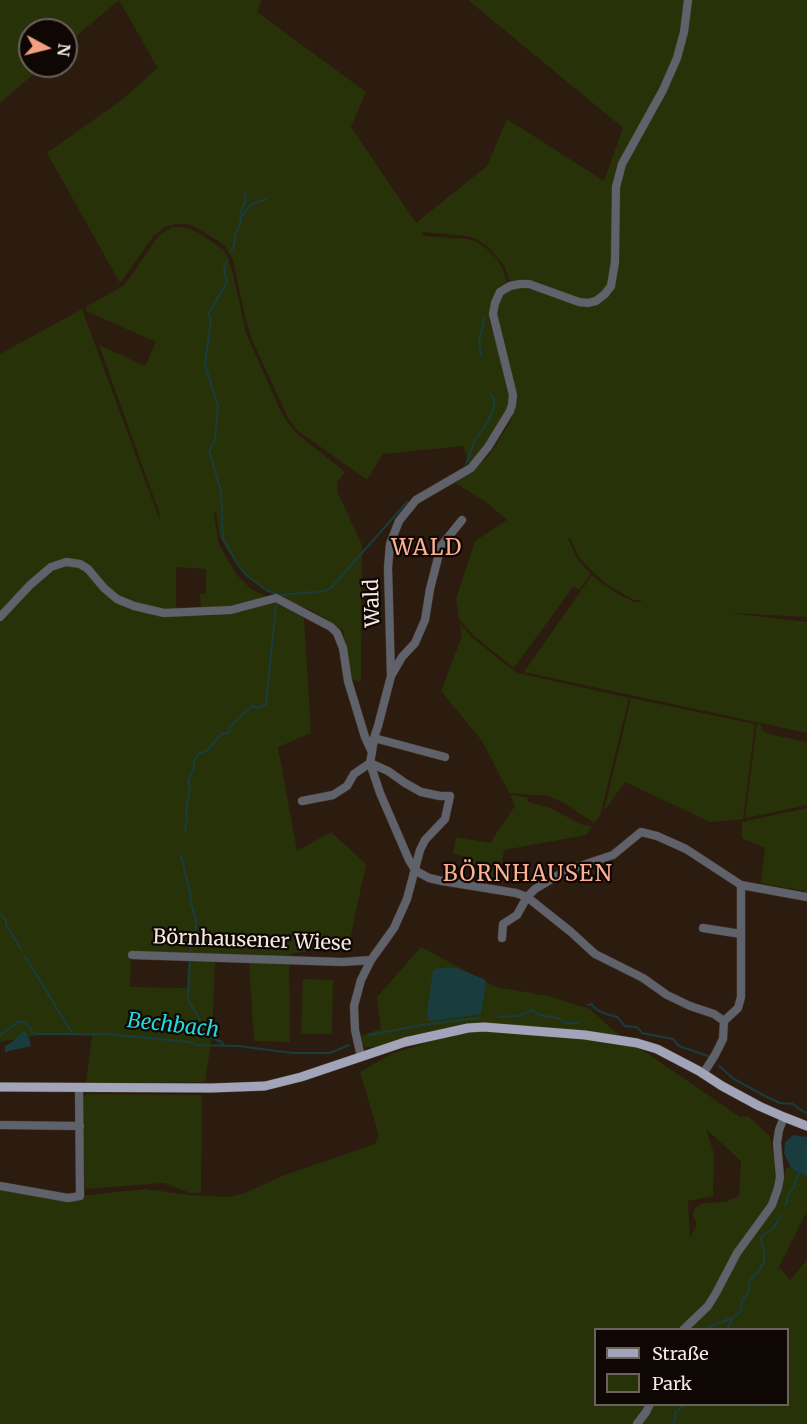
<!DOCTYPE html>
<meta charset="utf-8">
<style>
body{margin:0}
#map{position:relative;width:807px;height:1424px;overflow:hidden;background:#2c1b0f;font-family:Merriweather,serif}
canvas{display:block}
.legend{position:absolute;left:594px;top:1328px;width:195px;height:78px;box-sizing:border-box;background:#0e0704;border:2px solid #6b625d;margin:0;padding:8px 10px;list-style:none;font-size:18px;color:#f6eae2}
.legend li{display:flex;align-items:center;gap:12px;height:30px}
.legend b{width:30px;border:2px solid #6b625d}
.north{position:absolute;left:18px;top:18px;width:60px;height:60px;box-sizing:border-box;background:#0e0704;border:2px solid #6b625d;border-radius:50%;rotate:97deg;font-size:16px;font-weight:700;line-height:24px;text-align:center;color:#f6eae2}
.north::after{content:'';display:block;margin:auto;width:21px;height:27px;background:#f2a081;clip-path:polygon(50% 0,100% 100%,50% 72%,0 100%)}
</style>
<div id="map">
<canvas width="807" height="1424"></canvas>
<ul class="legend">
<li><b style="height:8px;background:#a2a5b9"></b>Straße</li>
<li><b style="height:16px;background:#283209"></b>Park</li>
</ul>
<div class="north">N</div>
</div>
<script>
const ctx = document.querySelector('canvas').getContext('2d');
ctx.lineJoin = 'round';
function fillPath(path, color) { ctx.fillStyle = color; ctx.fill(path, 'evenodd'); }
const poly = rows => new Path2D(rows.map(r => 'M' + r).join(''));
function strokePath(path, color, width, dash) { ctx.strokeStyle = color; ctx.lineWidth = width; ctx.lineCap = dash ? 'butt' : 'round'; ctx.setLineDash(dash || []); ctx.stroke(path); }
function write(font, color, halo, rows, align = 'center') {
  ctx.font = font + ' Merriweather,serif'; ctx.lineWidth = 4.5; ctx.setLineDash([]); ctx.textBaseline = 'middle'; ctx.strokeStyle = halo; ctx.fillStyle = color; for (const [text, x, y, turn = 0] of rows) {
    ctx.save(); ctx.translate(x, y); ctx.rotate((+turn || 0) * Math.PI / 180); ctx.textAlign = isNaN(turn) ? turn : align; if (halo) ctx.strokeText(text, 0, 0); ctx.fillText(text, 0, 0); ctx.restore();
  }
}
fillPath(poly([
 [0,0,119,0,66,45,66,30,30,30,30,66,43,66,0,103],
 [119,0,262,0,257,12,366,92,351,127,416,223,487,166,507,119,604,181,623,128,468,0,807,0,807,617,729,613,807,622,807,733,524,672,592,575,601,583,618,594,634,602,642,602,640,600,634,600,609,586,592,571,578,556,570,537,568,539,578,560,591,574,580,589,573,587,514,668,474,636,459,619,456,599,475,541,507,520,486,502,455,483,488,457,510,422,518,401,497,320,498,303,505,293,512,289,523,287,554,298,557,292,526,281,512,281,509,280,505,267,499,259,488,247,476,239,468,236,422,232,424,236,466,239,475,241,486,248,498,260,504,272,507,283,497,292,492,301,489,314,490,323,504,368,508,388,510,402,507,414,470,466,463,446,383,454,367,480,297,430,288,418,253,342,245,317,233,260,225,246,218,241,197,228,187,224,176,224,165,227,153,237,120,283,47,153,123,99,154,71,157,67],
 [172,227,181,227,190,229,199,233,224,250,228,258,234,278,246,333,282,414,295,432,345,472,337,482,338,493,362,545,361,682,353,680,343,630,317,613,277,595,251,580,228,551,220,537,216,512,214,514,219,545,237,575,251,589,270,598,230,608,201,610,200,594,206,594,206,569,176,567,176,610,163,611,118,597,89,567,50,564,0,615,0,354,82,309,160,521,159,512,99,345,145,366,156,342,86,311,86,309,87,306,123,286,131,276,159,235],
 [62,567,74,567,84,570,116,602,129,609,140,612,161,615,210,616,235,613,273,602,304,618,311,733,278,747,297,851,331,832,366,864,349,945,289,954,290,1042,254,1041,249,962,215,961,212,1036,205,1082,86,1083,92,1036,42,1034,0,1042,0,622,34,587,52,572],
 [131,958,188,960,187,988,130,987],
 [460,624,473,638,504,663,518,673,629,698,600,816,594,823,562,802,548,796,509,793,482,741,441,691,462,636],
 [631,698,755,724,743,819,710,822,625,782,604,811],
 [757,724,762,725,761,729,763,731,769,734,807,742,807,805,745,818],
 [510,795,527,797,528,802,550,808,583,825,592,826,586,835,504,850,499,880,469,881,472,858,453,854,456,837,490,843,515,806],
 [807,808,807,895,805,894,805,891,761,883,765,848,742,838,742,822],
 [421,947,496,987,548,996,590,1009,612,1029,740,1117,748,1116,770,1136,774,1159,775,1179,773,1192,768,1206,701,1309,679,1329,596,1330,596,1404,648,1405,635,1424,0,1424,0,1186,80,1196,145,1189,190,1195,228,1197,243,1194,282,1176,375,1144,379,1136,360,1072,391,1054,426,1043,425,1034,379,1047,365,1047,359,1036,381,1029,377,997],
 [706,1129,741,1161,739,1196,725,1202,702,1203,696,1207,692,1215,697,1224,690,1238,688,1201,713,1196,714,1154],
 [303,979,333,980,332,1034,301,1034],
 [87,1094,202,1095,201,1193,190,1193,164,1183,85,1189,83,1097],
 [786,1168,791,1168,799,1173,807,1176,807,1211,779,1267,790,1280,807,1260,807,1424,641,1424,648,1416,654,1405,788,1404,788,1330,689,1329,753,1235,770,1215,779,1201,783,1187]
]), '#283209');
fillPath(poly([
 [439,968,456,968,484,979,486,983,481,1014,431,1021,428,1020,427,1013,433,970],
 [24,1030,29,1038,31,1046,5,1052,5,1046,12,1042],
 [793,1135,807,1137,807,1176,799,1173,791,1168,784,1153,785,1142]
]), '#193d3e');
strokePath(poly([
 [242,216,252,204,266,199],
 [231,251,234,246,235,235,240,224,242,208,246,200,245,191],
 [227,260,224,269,227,282,208,315,211,319,205,365,218,405,215,440,209,451,221,491,223,539,238,565,247,576,266,590,279,595,325,591,331,588,407,502],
 [481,356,479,341,485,316],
 [466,464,475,440,487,423,494,407,494,400,491,395],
 [185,832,187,819,186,812,190,786,188,782,194,767,194,761,198,754,207,751,221,734,228,733,230,726,252,706,258,708,266,704,276,605],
 [181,855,189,890,190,890,191,903,196,921,196,928,189,954],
 [0,914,6,920,6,925,21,949],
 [25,956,72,1033],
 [190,960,188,995,189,1001,205,1029,212,1038,222,1042,223,1045],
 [588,1005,591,1004,597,1010,606,1014,617,1017,625,1026,636,1027,639,1029,642,1033,673,1039,679,1046,708,1056],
 [498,1017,519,1016,532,1010,539,1015,558,1018,566,1023,578,1023],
 [0,1035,18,1022,24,1022,30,1027,32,1032,35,1034,105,1034,190,1042,196,1045,238,1046,293,1053,330,1053,349,1045],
 [369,1035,422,1025,479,1018],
 [719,1066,734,1079,763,1095,780,1103,793,1104,802,1111,807,1113],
 [785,1205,787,1202,788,1195,794,1187,800,1170],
 [702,1330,734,1317,741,1311,742,1300,748,1293,750,1280,759,1271,764,1262,764,1252,761,1239,763,1235,773,1229,781,1215],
 [727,1330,732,1319],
 [758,1404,760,1406],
 [673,1424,675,1421,675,1413,680,1409,683,1404]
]), '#193d3e', 2);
const minor = poly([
 [462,520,441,546,430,589,425,620,415,643,402,657,391,676,378,726,374,738,372,752,370,763,380,793,409,860,416,871,429,878,442,881,516,893,527,897,571,932,595,954,643,978,667,995,690,1006,714,1014,724,1021,723,1039,715,1055,703,1074],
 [0,617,30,585,51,567,66,562,80,564,88,569,104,588,117,599,134,606,164,613,231,610,276,598,331,627,337,633,343,648,348,681,365,737,371,750],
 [391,676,388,568,390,544,399,521,416,500,471,468,488,447,510,411,512,405,513,395,493,314,495,303,500,292,510,286,520,284,529,284,579,302,588,303,596,301,605,294,611,286,615,262,616,187,622,164,663,90,677,58,684,32,688,0],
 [374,738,445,757],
 [302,801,333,795,347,786,354,774,370,763,388,771,405,783,421,792,440,796,450,796,445,819,425,840,420,850,407,899,394,928,371,960,361,980,354,1006,355,1030,361,1057],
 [703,928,741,934],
 [502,938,503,924,517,915,527,897,535,889,565,871,613,855,641,832,657,836,686,849,741,885,807,897],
 [132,955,343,962,371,960],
 [724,1021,738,1008,741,997,741,885],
 [0,1125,80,1126],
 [0,1186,68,1198,80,1196,79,1087],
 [683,1330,708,1306,716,1293,737,1253,772,1205,778,1188,780,1177,777,1143,779,1130,784,1117],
 [637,1424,646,1412,650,1404]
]);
const major = poly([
 [0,1087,212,1088,265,1086,301,1077,405,1042,468,1028,484,1027,585,1035,637,1043,657,1049,699,1071,722,1086,759,1106,784,1117,807,1126]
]);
strokePath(minor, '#48382d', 9);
strokePath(major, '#48382d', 10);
strokePath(minor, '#60626b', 8);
strokePath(major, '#a2a5b9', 9);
write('20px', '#f6eae2', '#0e0704', [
 ["Wald",373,603,-92],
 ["Börnhausener Wiese",252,941,2]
]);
write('italic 21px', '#22d9de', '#0e0704', [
 ["Bechbach",173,1026,6]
]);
ctx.letterSpacing = '1.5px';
write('22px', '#feb093', '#0e0704', [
 ["WALD",427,549],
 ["BÖRNHAUSEN",528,875]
]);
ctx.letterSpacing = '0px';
</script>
